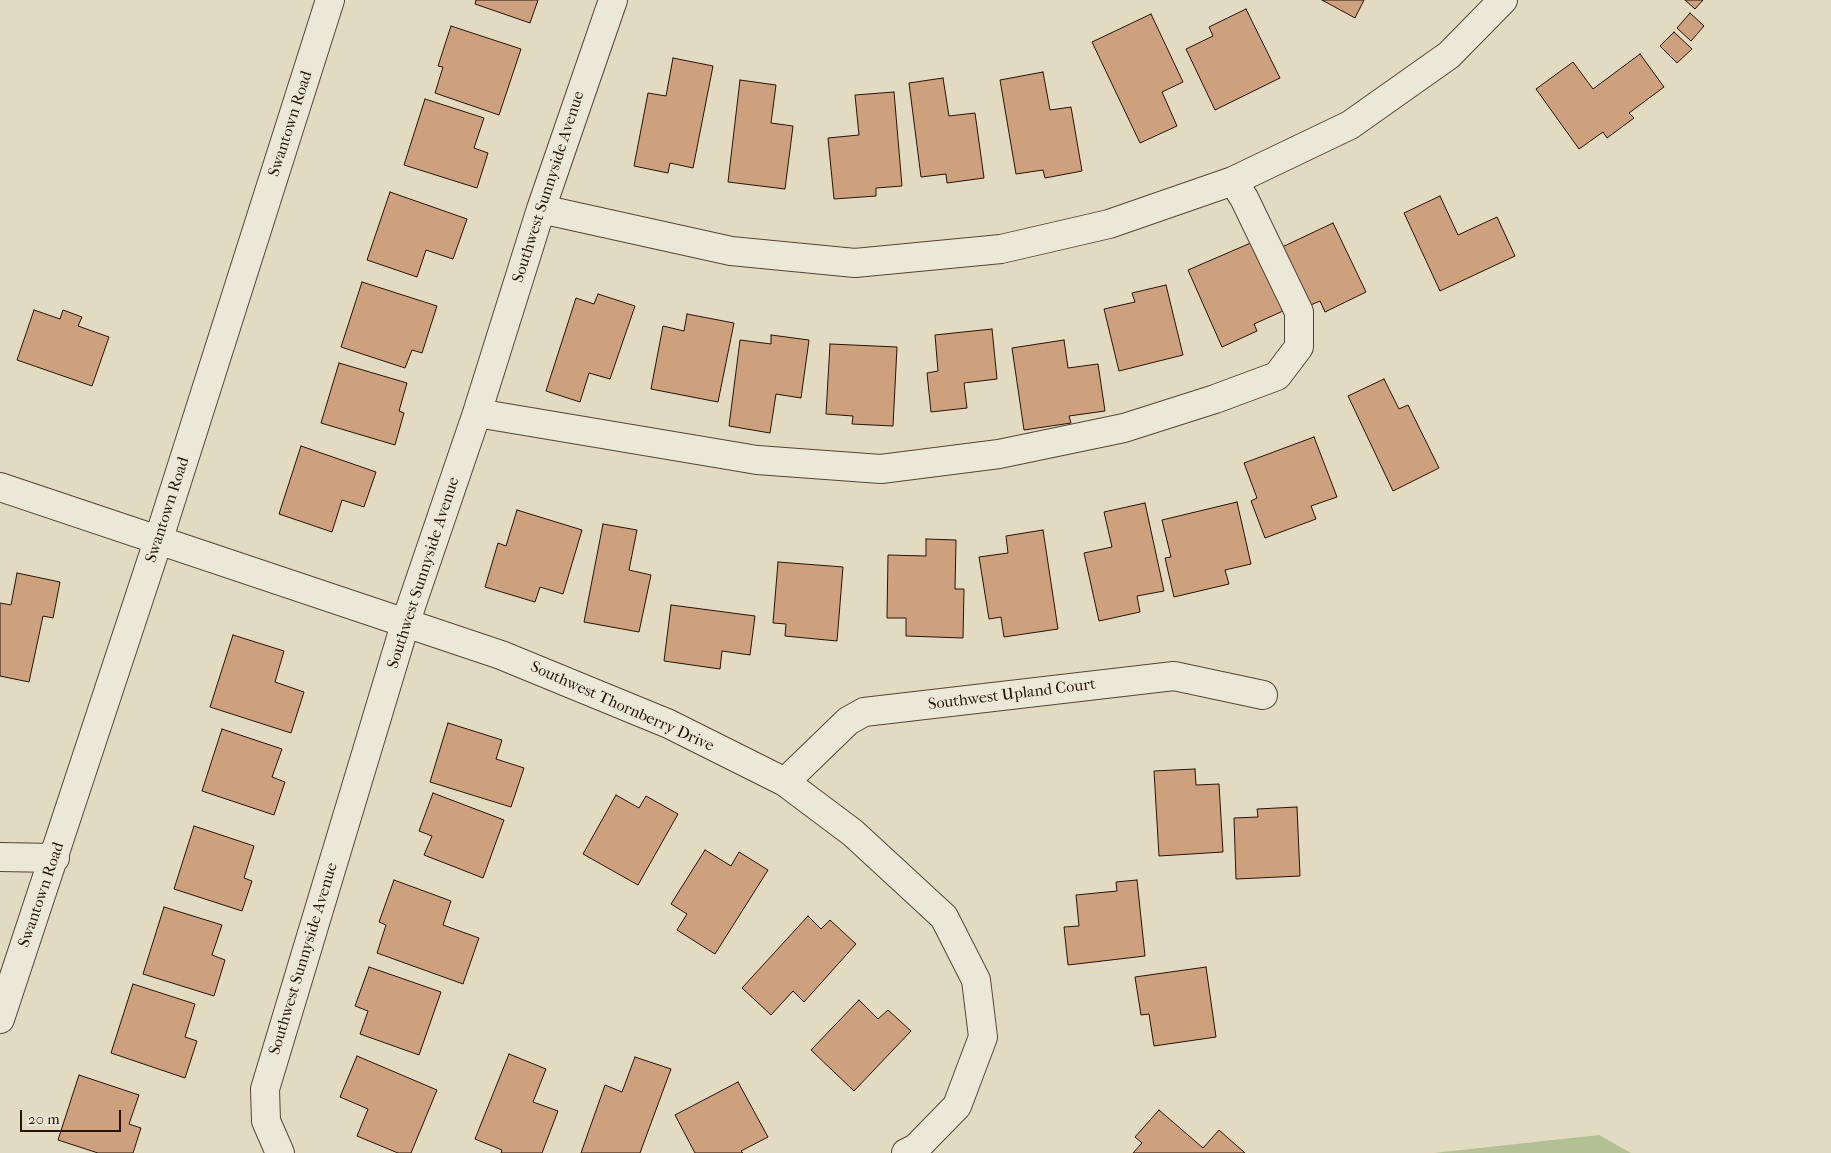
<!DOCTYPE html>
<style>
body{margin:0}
#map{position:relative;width:1831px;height:1153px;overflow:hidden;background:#e2dbc1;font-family:"IM FELL French Canon",serif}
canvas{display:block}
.scale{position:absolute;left:20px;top:1110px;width:101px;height:22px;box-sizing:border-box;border:2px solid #261207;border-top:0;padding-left:6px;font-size:15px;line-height:18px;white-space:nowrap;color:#261207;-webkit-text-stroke:4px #ece8d7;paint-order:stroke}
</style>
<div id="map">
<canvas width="1831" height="1153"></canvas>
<div class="scale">20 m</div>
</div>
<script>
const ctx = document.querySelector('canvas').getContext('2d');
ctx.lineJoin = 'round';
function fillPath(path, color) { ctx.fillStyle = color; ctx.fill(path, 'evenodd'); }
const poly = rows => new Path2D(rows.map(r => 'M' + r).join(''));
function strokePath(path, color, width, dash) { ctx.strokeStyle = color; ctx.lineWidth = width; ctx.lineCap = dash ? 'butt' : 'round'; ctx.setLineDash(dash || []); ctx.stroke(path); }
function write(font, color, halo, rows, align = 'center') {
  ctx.font = font + ' "IM FELL French Canon",serif'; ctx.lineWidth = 4; ctx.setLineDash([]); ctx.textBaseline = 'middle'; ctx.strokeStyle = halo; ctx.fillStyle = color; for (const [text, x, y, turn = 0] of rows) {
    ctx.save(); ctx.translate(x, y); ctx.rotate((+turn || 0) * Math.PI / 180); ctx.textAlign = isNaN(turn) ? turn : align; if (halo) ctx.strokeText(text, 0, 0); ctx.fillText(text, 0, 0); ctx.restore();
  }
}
fillPath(poly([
 [1599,1135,1631,1153,1434,1153]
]), '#b2c094');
const building = poly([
 [476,0,538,0,530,23,475,4,476,0],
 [1322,0,1364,0,1355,18,1322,0],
 [1685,0,1703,0,1695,9,1685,0],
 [1246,9,1280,78,1215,110,1186,49,1213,36,1209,27,1246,9],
 [1690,13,1704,26,1691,41,1677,28,1690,13],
 [1151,14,1183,82,1162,92,1177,126,1140,143,1092,42,1151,14],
 [451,26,521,49,499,115,435,93,443,67,438,66,451,26],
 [1674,32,1692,49,1677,63,1660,46,1674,32],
 [1640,54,1664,87,1629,113,1634,118,1607,138,1603,132,1579,149,1536,89,1573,62,1593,89,1640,54],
 [673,58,713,66,693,168,670,163,668,173,634,166,648,93,666,96,673,58],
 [1043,72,1050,110,1071,107,1082,171,1045,178,1043,170,1016,174,1000,80,1043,72],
 [943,78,949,116,975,113,984,178,947,183,946,174,921,177,909,83,943,78],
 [740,80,776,85,771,123,793,126,785,189,728,182,740,80],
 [894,92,902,186,876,188,876,196,834,199,828,138,859,135,855,95,894,92],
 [425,99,484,118,474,148,488,153,477,188,404,165,425,99],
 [390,192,467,219,453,259,426,250,417,277,367,260,390,192],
 [1440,196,1458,235,1497,217,1515,256,1440,291,1404,213,1440,196],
 [1333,223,1366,292,1325,312,1320,301,1306,307,1278,249,1333,223],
 [1253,242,1283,311,1254,324,1257,331,1222,347,1188,270,1253,242],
 [362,282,437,306,422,353,412,350,405,368,341,347,362,282],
 [1166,285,1183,355,1119,371,1104,309,1135,302,1132,293,1166,285],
 [598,294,635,306,610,379,589,373,580,402,546,391,576,298,594,304,598,294],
 [34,310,60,319,63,310,82,317,78,326,109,337,92,386,17,360,34,310],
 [687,314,734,323,718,402,651,389,663,326,684,331,687,314],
 [992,329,997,379,964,383,967,408,931,412,927,373,938,371,935,335,992,329],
 [771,335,809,340,801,398,776,394,770,433,729,426,740,340,771,344,771,335],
 [1064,340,1068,368,1098,364,1105,411,1069,416,1071,423,1024,430,1012,348,1064,340],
 [830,344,897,347,893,426,852,424,853,416,826,414,830,344],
 [339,363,407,383,399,411,404,413,395,445,321,423,339,363],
 [1384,379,1399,409,1408,405,1439,468,1393,491,1348,396,1384,379],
 [1314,437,1337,497,1311,506,1316,519,1265,538,1251,501,1257,498,1244,463,1314,437],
 [301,446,376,472,364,507,342,500,332,532,279,514,301,446],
 [1237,502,1251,564,1225,570,1229,584,1174,597,1165,558,1171,557,1162,520,1237,502],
 [1145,503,1164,591,1137,596,1140,612,1099,621,1084,553,1112,547,1104,512,1145,503],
 [517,510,582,530,563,594,540,587,535,602,485,587,498,543,506,546,517,510],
 [603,524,637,530,629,570,651,575,639,632,584,622,603,524],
 [1043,530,1058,629,1004,637,1001,617,989,619,979,557,1008,553,1006,536,1043,530],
 [926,539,956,540,955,589,964,589,963,638,906,636,906,618,887,618,888,555,926,556,926,539],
 [778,562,843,567,837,641,785,636,786,624,773,623,778,562],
 [17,573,60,582,53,618,43,616,29,682,0,676,0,603,11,605,17,573],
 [671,605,755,616,750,655,722,651,720,669,664,661,671,605],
 [233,635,284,651,275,682,304,692,291,733,210,707,233,635],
 [448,723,502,740,496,759,524,768,511,807,430,782,448,723],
 [222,729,282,749,272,777,285,782,274,815,202,791,222,729],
 [1195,769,1196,785,1219,784,1223,852,1159,856,1154,771,1195,769],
 [433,793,504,820,483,878,424,855,432,836,419,831,433,793],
 [616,795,639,808,646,796,678,814,638,885,583,854,616,795],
 [1297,807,1300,876,1236,879,1234,818,1258,817,1257,809,1297,807],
 [194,826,254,846,244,878,252,881,242,911,174,889,194,826],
 [705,850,731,866,739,852,768,870,715,954,677,930,687,914,671,904,705,850],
 [394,880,451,901,443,925,479,938,463,984,377,953,386,925,379,922,394,880],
 [1137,880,1145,956,1068,965,1064,927,1079,926,1076,895,1117,891,1116,882,1137,880],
 [164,907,222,925,212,955,225,960,214,996,143,974,164,907],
 [808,916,821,929,830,920,856,944,804,1002,793,991,771,1015,742,988,808,916],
 [369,967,441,992,419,1055,360,1034,368,1011,355,1006,369,967],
 [1206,967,1216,1037,1154,1046,1149,1014,1141,1015,1135,977,1206,967],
 [133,984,195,1004,185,1037,197,1041,185,1078,111,1053,133,984],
 [859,1000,878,1019,888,1010,911,1031,854,1091,811,1050,859,1000],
 [509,1054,546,1069,533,1102,558,1111,542,1153,501,1153,502,1150,475,1139,509,1054],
 [357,1056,437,1090,411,1153,398,1153,357,1136,368,1109,340,1097,357,1056],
 [635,1057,671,1069,640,1153,581,1153,605,1085,622,1092,635,1057],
 [79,1075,139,1095,129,1124,141,1128,133,1153,98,1153,58,1140,79,1075],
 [738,1082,768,1137,741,1151,743,1153,695,1153,675,1115,738,1082],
 [1159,1110,1203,1148,1219,1130,1245,1153,1133,1153,1142,1143,1135,1137,1159,1110]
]);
fillPath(building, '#cea17e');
strokePath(building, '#261207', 1);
const minor = poly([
 [541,209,731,251,855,263,1001,249,1109,224,1233,181,1350,125,1449,55,1503,0],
 [477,413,757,460,881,469,999,454,1124,428,1215,399,1277,376,1299,347,1299,312,1244,198,1233,181],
 [0,487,501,655,669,724,785,782,853,833,944,917,976,980,983,1037,957,1106,916,1148,906,1153],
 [785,782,848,721,864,712,1174,676,1263,695],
 [0,857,55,858],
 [0,1019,159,538,330,0],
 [280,1153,266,1121,265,1089,406,621,477,413,541,209,613,0]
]);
strokePath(minor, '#554436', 30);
strokePath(minor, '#ece8d7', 28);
write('16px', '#261207', '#ece8d7', [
 ["Swantown Road",291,124,-72],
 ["Southwest Sunnyside Avenue",549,187,-72],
 ["Swantown Road",168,510,-72],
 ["Southwest Sunnyside Avenue",424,573,-72],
 ["Southwest Upland Court",1012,695,-7],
 ["Southwest Thornberry Drive",622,707,24],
 ["Swantown Road",42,895,-71],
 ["Southwest Sunnyside Avenue",304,959,-73]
]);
</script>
